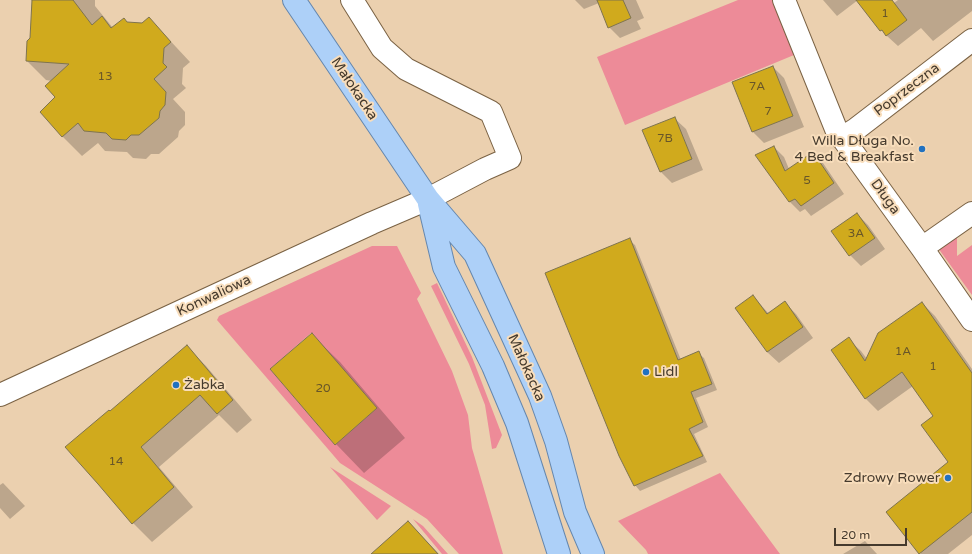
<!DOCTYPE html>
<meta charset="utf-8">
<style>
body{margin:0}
#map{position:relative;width:972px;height:554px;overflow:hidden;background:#ebd0af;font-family:"Varela Round",sans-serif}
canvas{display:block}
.scale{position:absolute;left:834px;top:528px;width:73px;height:18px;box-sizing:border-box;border:2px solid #453a2d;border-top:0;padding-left:5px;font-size:12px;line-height:14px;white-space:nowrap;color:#453a2d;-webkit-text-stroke:3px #f8ddbb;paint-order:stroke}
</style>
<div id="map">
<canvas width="972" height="554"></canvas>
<div class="scale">20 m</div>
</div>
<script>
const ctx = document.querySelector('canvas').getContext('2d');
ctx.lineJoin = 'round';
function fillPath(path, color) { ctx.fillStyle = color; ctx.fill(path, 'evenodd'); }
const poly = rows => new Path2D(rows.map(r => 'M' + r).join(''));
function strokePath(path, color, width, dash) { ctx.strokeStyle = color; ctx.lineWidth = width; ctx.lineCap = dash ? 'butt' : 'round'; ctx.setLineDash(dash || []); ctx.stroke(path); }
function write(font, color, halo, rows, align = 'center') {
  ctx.font = font + ' "Varela Round",sans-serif'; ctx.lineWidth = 4; ctx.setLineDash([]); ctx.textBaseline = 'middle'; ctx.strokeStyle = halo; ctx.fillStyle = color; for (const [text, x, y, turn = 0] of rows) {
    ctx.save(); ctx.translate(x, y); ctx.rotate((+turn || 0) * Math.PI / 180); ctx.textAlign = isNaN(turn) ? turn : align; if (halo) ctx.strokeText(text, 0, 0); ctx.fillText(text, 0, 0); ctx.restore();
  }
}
fillPath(poly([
 [738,0,772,0,794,55,625,125,597,57],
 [957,231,957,256,972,245,972,295,938,248],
 [372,246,397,246,421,293,417,299,452,371,468,415,472,448,503,554,459,554,427,519,340,463,217,320,219,316],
 [311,333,377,408,335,445,270,369],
 [437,283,472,357,502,435,496,448,492,449,485,405,469,364,431,286],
 [330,467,391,506,377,520],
 [720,473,780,554,648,554,646,550,618,521],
 [413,519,423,526,448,554,442,554]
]), '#ed8b98');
fillPath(poly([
 [33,0,95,0,95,6,113,28,127,23,142,24,149,18,190,62,183,68,182,84,186,88,173,99,185,112,185,125,179,131,178,137,159,154,151,154,146,159,133,158,127,152,105,151,98,143,82,156,62,136,57,98,52,81,46,80,27,61,31,38],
 [575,0,636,0,644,18,637,21,641,29,620,38,609,27,599,3,584,9],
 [823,0,858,0,837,16],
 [898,0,972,0,972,11,933,41,921,28,898,46,887,36,874,18],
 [773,67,784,78,804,127,764,143,753,132,734,82],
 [674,118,686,129,703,170,672,183,661,172],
 [774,147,784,157,789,169,813,153,823,163,844,194,811,216,805,209,800,212,790,202,757,155],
 [857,214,868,225,885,249,861,266,850,255],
 [629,240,635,245,681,360,698,353,704,358,717,390,696,398,708,427,694,434,707,462,640,491,635,485],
 [753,296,769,314,785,303,796,314,813,338,779,363,767,352],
 [922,303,935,316,972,369,972,535,948,554,921,554,888,512,950,463,934,416,913,386,878,411,865,398,848,339,861,351,867,359],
 [311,334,340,362,405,438,364,473,336,444],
 [187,347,206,366,252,420,237,433,219,415,159,467,193,507,152,542,133,523,110,412],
 [3,483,25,506,10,519,0,508,0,485],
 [408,522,439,554,372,554],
 [865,541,877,554,843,554]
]), '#0003');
const building = poly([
 [32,0,73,0,92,25,102,16,111,28,124,18,127,22,142,23,149,17,171,42,164,48,163,63,167,67,154,79,166,92,165,105,160,111,159,118,139,135,131,135,126,140,112,139,106,133,84,131,78,123,62,137,40,112,55,97,45,86,69,64,26,61,27,41,30,38,32,0],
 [597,0,623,0,631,18,608,28,597,0],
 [856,0,892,0,907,20,886,36,882,30,880,31,856,0],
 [773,66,793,116,752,132,732,82,773,66],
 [675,117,692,159,660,172,642,130,675,117],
 [774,146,785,171,813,152,834,183,801,206,795,199,789,202,755,155,774,146],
 [857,213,875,238,849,256,831,231,857,213],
 [630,238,678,360,699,351,712,384,691,392,703,422,689,429,703,456,634,486,619,456,545,273,630,238],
 [753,295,767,314,785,301,803,327,767,352,735,308,753,295],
 [922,302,972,373,972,512,919,554,886,512,948,462,921,425,933,416,902,372,865,399,831,350,849,337,865,361,878,333,922,302],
 [312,333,377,408,335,445,270,369,312,333],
 [187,345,233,400,217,414,200,395,141,447,174,487,132,524,98,484,65,447,109,410,110,411,187,345],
 [408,521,438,554,371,554,408,521]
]);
fillPath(building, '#d0aa1d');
strokePath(building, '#7e734f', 1);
const minor = poly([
 [784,0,836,129,922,248,972,320],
 [842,138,856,129,972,40],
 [922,248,972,213],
 [0,395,372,223,428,199,485,169,510,158,491,112,406,69,382,48,352,0]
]);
const major = poly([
 [294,0,428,199,475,254,540,396,556,441,575,512,593,554],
 [429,204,444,267,493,366,517,423,559,554]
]);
strokePath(minor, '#7a6244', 24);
strokePath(major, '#6587ae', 24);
strokePath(minor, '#fff', 22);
strokePath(major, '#add0f8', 22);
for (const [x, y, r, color] of [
 [922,149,4,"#2171c0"],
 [646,372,4,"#2171c0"],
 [176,385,4,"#2171c0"],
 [948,478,4,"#2171c0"]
]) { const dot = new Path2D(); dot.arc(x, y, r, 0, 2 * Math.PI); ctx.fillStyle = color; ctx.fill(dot); strokePath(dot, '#f8ddbb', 1.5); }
write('12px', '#685629', null, [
 ["1",885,14],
 ["13",105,77],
 ["7A",757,87],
 ["7",768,112],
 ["7B",665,139],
 ["5",807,181],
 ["3A",856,234],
 ["1A",903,352],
 ["1",933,367],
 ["20",323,389],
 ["14",116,462]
]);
write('14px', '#453a2d', '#f8ddbb', [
 ["Małokacka",354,89,56],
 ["Poprzeczna",907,90,-37],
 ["Długa",885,197,54],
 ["Konwaliowa",214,296,-25],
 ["Małokacka",526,368,66]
]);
write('14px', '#453a2d', '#f8ddbb', [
 ["Willa Długa No.",914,141],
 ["4 Bed & Breakfast",914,157],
 ["Lidl",654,372,"left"],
 ["Żabka",184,385,"left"],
 ["Zdrowy Rower",940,478]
], 'right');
</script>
